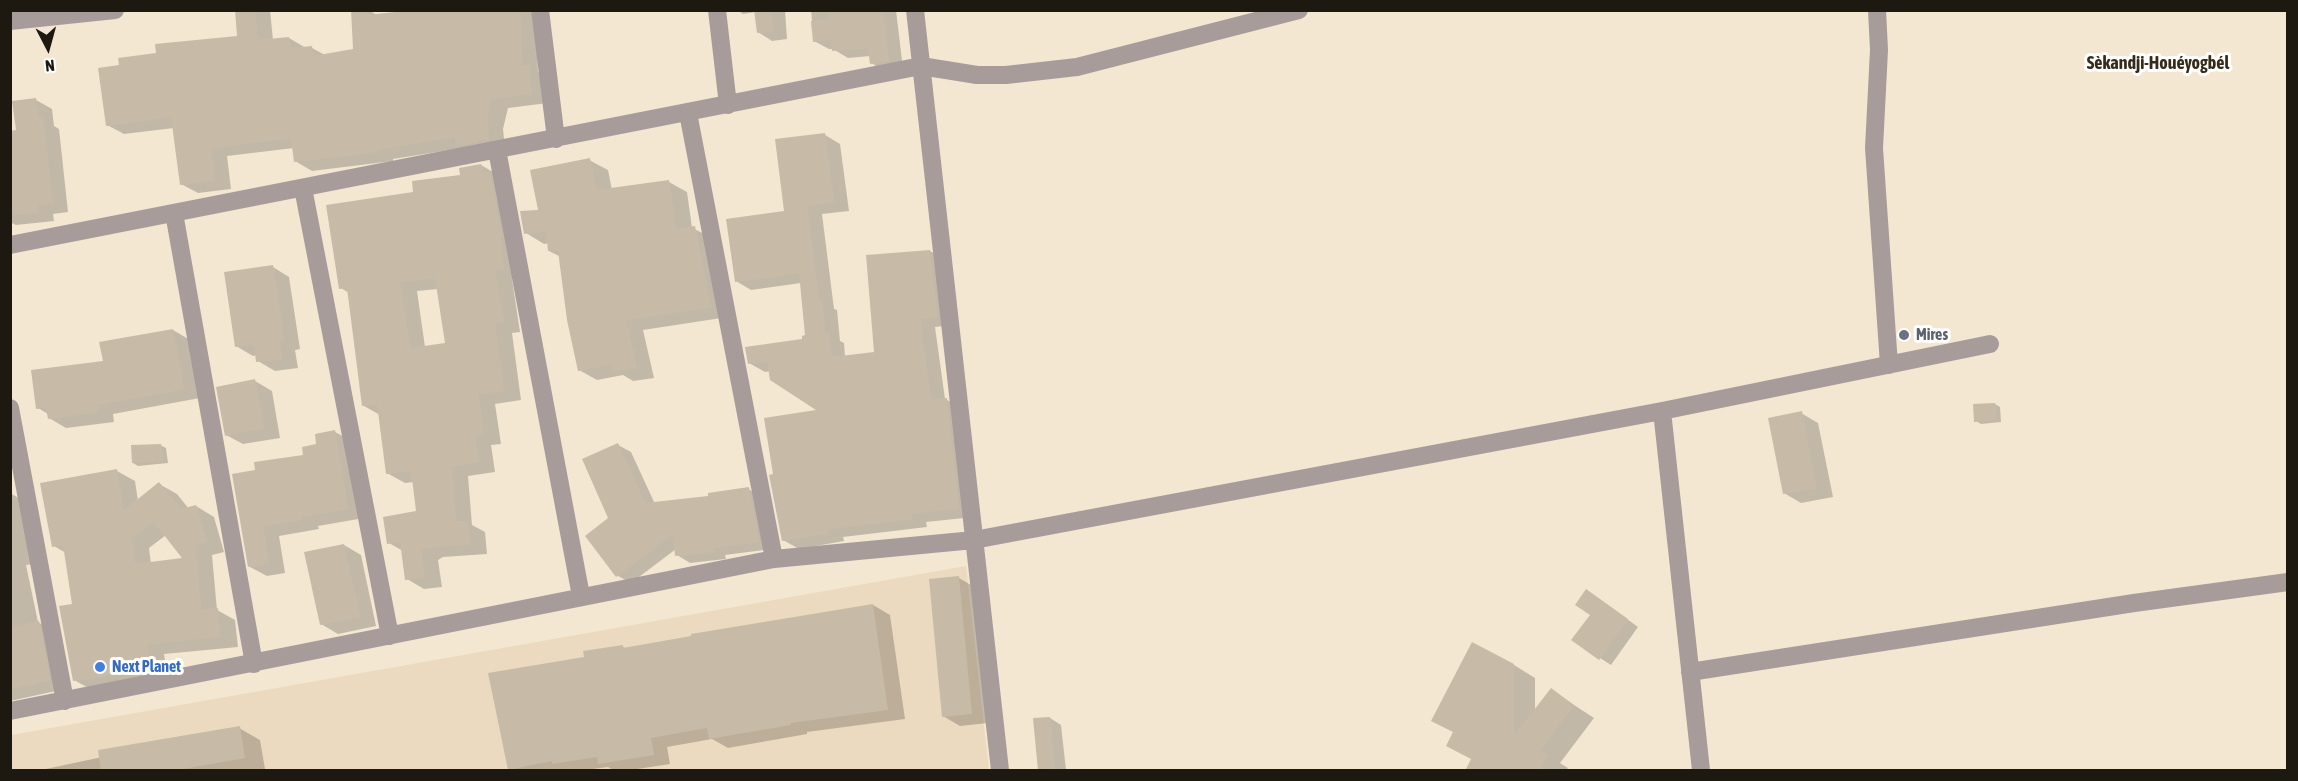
<!DOCTYPE html>
<meta charset="utf-8">
<style>
body{margin:0}
#map{position:relative;width:2298px;height:781px;overflow:hidden;background:#f3e7d2;font-family:"Asap Condensed",sans-serif}
canvas{display:block}
.frame{position:absolute;inset:0;border:12px solid #1d1911;pointer-events:none}
.north{position:absolute;left:18px;top:18px;width:60px;height:60px;-webkit-text-stroke:4px #fff;paint-order:stroke;rotate:174deg;font-size:16px;font-weight:700;line-height:24px;text-align:center;color:#1d1911}
.north::after{content:'';display:block;margin:auto;width:21px;height:27px;background:#1d1911;clip-path:polygon(50% 0,100% 100%,50% 72%,0 100%)}
</style>
<div id="map">
<canvas width="2298" height="781"></canvas>
<div class="frame"></div>
<div class="north">N</div>
</div>
<script>
const ctx = document.querySelector('canvas').getContext('2d');
ctx.lineJoin = 'round';
function fillPath(path, color) { ctx.fillStyle = color; ctx.fill(path, 'evenodd'); }
const poly = rows => new Path2D(rows.map(r => 'M' + r).join(''));
function strokePath(path, color, width, dash) { ctx.strokeStyle = color; ctx.lineWidth = width; ctx.lineCap = dash ? 'butt' : 'round'; ctx.setLineDash(dash || []); ctx.stroke(path); }
function write(font, color, halo, rows, align = 'center') {
  ctx.font = font + ' "Asap Condensed",sans-serif'; ctx.lineWidth = 6; ctx.setLineDash([]); ctx.textBaseline = 'middle'; ctx.strokeStyle = halo; ctx.fillStyle = color; for (const [text, x, y, turn = 0] of rows) {
    ctx.save(); ctx.translate(x, y); ctx.rotate((+turn || 0) * Math.PI / 180); ctx.textAlign = isNaN(turn) ? turn : align; if (halo) ctx.strokeText(text, 0, 0); ctx.fillText(text, 0, 0); ctx.restore();
  }
}
fillPath(poly([
 [966,566,989,770,11,770,11,735]
]), '#ebdabf');
fillPath(poly([
 [236,10,270,10,273,40,289,38,306,48,312,48,325,55,354,51,353,11,369,10,378,16,427,10,535,10,538,72,545,76,548,103,508,108,503,129,505,148,462,148,393,159,393,161,312,171,295,161,294,148,227,156,231,189,198,193,181,184,174,128,124,134,107,125,121,66,158,54,239,38],
 [737,10,785,10,787,39,772,41,758,32,756,12,743,14],
 [811,10,896,10,903,69,885,71,871,63,870,56,848,58,833,49,829,49,814,41],
 [36,100,52,109,54,126,59,129,68,212,53,214,54,221,16,225,10,222,10,132,18,132],
 [825,135,840,144,849,211,822,214,834,309,837,310,840,341,844,343,845,357,876,353,868,256,930,251,946,260,953,325,935,327,945,399,962,408,974,517,926,522,927,527,843,537,844,541,799,549,783,540,774,475,820,411,770,371,765,372,749,363,804,341,807,337,801,283,751,290,736,281,786,212],
 [589,160,608,170,612,190,669,182,687,192,692,228,713,238,728,317,643,330,654,378,633,381,623,375,597,380,579,370,561,257,549,251,549,243,544,244,526,233,539,212],
 [481,165,498,175,521,278,512,279,520,332,512,333,521,400,495,404,501,444,491,445,495,472,468,476,472,525,485,532,487,554,443,557,438,560,442,587,424,589,407,579,403,551,389,543,418,512,414,482,405,483,387,473,380,415,364,406,349,293,341,288,415,193,462,176],
 [438,289,447,344,425,347,417,291],
 [273,267,289,277,300,349,295,350,298,368,275,371,258,361,257,355,253,356,236,346],
 [173,330,190,340,200,398,113,414,114,422,66,428,49,418,48,414,38,408,104,362],
 [255,381,272,391,280,438,243,444,226,435],
 [1995,404,2000,407,2001,422,1981,424,1976,421],
 [1801,413,1818,423,1833,497,1801,503,1784,493],
 [335,432,352,441,364,518,318,526,319,529,279,536,285,573,267,576,250,567,257,471,304,456],
 [160,445,166,448,168,463,138,466,133,463],
 [618,445,631,452,655,504,710,497,748,489,762,497,772,549,725,555,726,559,690,563,677,555,676,549,631,583,618,576,610,518],
 [117,471,135,481,138,501,159,484,177,494,189,509,196,506,214,517,224,552,212,555,217,610,235,620,238,647,164,654,168,679,92,690,74,680,73,606,66,553,54,546],
 [166,535,185,559,151,564,149,548],
 [10,493,22,500,35,564,26,565,38,622,54,632,65,689,10,701],
 [344,545,361,555,376,626,338,634,321,624],
 [959,578,976,588,988,723,960,726,943,716],
 [1598,598,1638,627,1611,665,1600,658,1592,615],
 [873,605,890,615,905,719,807,732,807,734,728,748,712,739,667,747,670,764,631,770,613,770,608,767,585,770,510,769,586,658,623,647,626,649],
 [1514,665,1535,678,1535,712,1551,690,1594,718,1560,763,1568,768,1566,770,1467,770],
 [1050,718,1061,725,1066,770,1040,770],
 [239,728,260,740,265,769,41,770]
]), '#0003');
fillPath(poly([
 [235,10,255,10,258,40,289,37,291,48,312,46,313,56,353,49,351,10,368,10,368,15,412,10,520,10,522,66,529,65,532,94,491,99,487,119,489,139,477,140,478,142,456,146,455,137,377,150,377,152,294,162,291,138,211,148,215,180,180,185,171,117,106,126,98,68,119,65,118,58,156,53,155,44,237,36],
 [754,10,771,10,773,31,757,33],
 [828,10,883,10,889,61,870,64,868,48,832,51,831,40,813,42,811,21,829,19],
 [36,98,39,119,43,118,53,204,38,205,39,212,10,215,10,131,16,130,12,101],
 [825,133,834,202,807,206,819,300,822,300,825,333,829,333,832,357,874,352,866,255,930,250,938,317,920,319,931,400,947,398,959,508,911,514,912,519,828,529,829,533,782,541,769,475,773,474,764,418,816,410,770,380,767,361,748,364,745,347,802,339,802,336,805,335,799,273,735,282,726,219,784,211,775,139],
 [590,158,596,190,669,180,676,229,695,226,711,307,626,320,637,368,613,371,612,364,578,371,567,320,558,251,548,251,546,231,524,234,520,211,538,210,530,170],
 [481,164,483,172,490,172,502,237,500,237,504,269,495,270,504,322,495,324,504,391,478,394,484,434,475,436,479,462,451,467,456,521,467,521,470,544,425,548,421,550,425,578,405,580,400,542,387,544,383,517,416,511,411,471,386,474,377,404,362,406,347,288,339,289,326,205,413,192,412,181,460,175,459,168],
 [435,278,445,343,410,348,400,282],
 [273,265,284,340,279,341,282,359,256,362,254,344,235,347,224,272],
 [173,329,184,389,97,405,98,412,48,419,46,408,36,409,31,370,103,361,99,342],
 [255,379,264,428,225,436,216,387],
 [1995,403,1996,420,1974,422,1973,404],
 [1802,411,1816,488,1783,494,1768,418],
 [335,430,348,509,302,517,302,520,263,526,269,564,248,567,232,474,255,470,254,462,303,455,302,447,316,444,315,434],
 [618,443,645,503,708,496,708,493,749,487,759,542,713,548,713,552,675,556,673,534,616,577,585,536,608,518,582,459],
 [161,444,164,461,132,463,131,445],
 [117,469,123,511,159,482,181,509,196,505,207,542,195,545,201,610,218,608,220,637,147,644,151,670,73,681,59,606,72,604,63,545,52,547,40,483],
 [153,521,182,558,135,564,131,538],
 [344,544,360,617,320,625,304,552],
 [959,576,972,714,942,717,929,579],
 [1586,589,1628,619,1599,660,1571,640,1590,615,1575,605],
 [873,604,888,710,791,723,791,725,709,739,707,728,651,738,654,755,598,764,597,757,552,764,552,761,508,770,488,673,584,657,583,651,623,645,623,648,691,636,691,634],
 [39,621,50,680,10,689,10,628],
 [1472,642,1514,664,1514,736,1551,688,1574,705,1540,750,1548,755,1540,771,1465,771,1471,759,1446,746,1453,732,1431,721],
 [1050,717,1055,771,1038,771,1033,718],
 [240,726,245,758,172,771,101,771,98,750]
]), '#c7bba7');
strokePath(poly([
 [540,10,556,139],
 [717,10,728,105],
 [915,10,1000,770],
 [1877,10,1879,50,1874,148,1889,365],
 [10,21,115,10],
 [688,113,774,559],
 [497,150,581,596],
 [303,188,390,636],
 [174,213,254,664],
 [10,245,921,66,977,75,1006,75,1077,67,1299,10],
 [10,408,65,701],
 [1662,411,1701,770],
 [1690,672,2134,603,2288,582],
 [10,711,774,559,974,540,1662,411,1990,344]
]), '#a89c9b', 18);
for (const [x, y, r, color] of [
 [1904,335,6,"#6b7280"],
 [100,667,6,"#3f7fe0"]
]) { const dot = new Path2D(); dot.arc(x, y, r, 0, 2 * Math.PI); ctx.fillStyle = color; ctx.fill(dot); strokePath(dot, '#fff', 2); }
write('bold 16px', '#5b616d', '#fff', [
 ["Mires",1916,335]
], 'left');
write('bold 16px', '#366cbe', '#fff', [
 ["Next Planet",112,667]
], 'left');
write('bold 18px', '#352b1b', '#fff', [
 ["Sèkandji-Houéyogbél",2158,63]
]);
</script>
